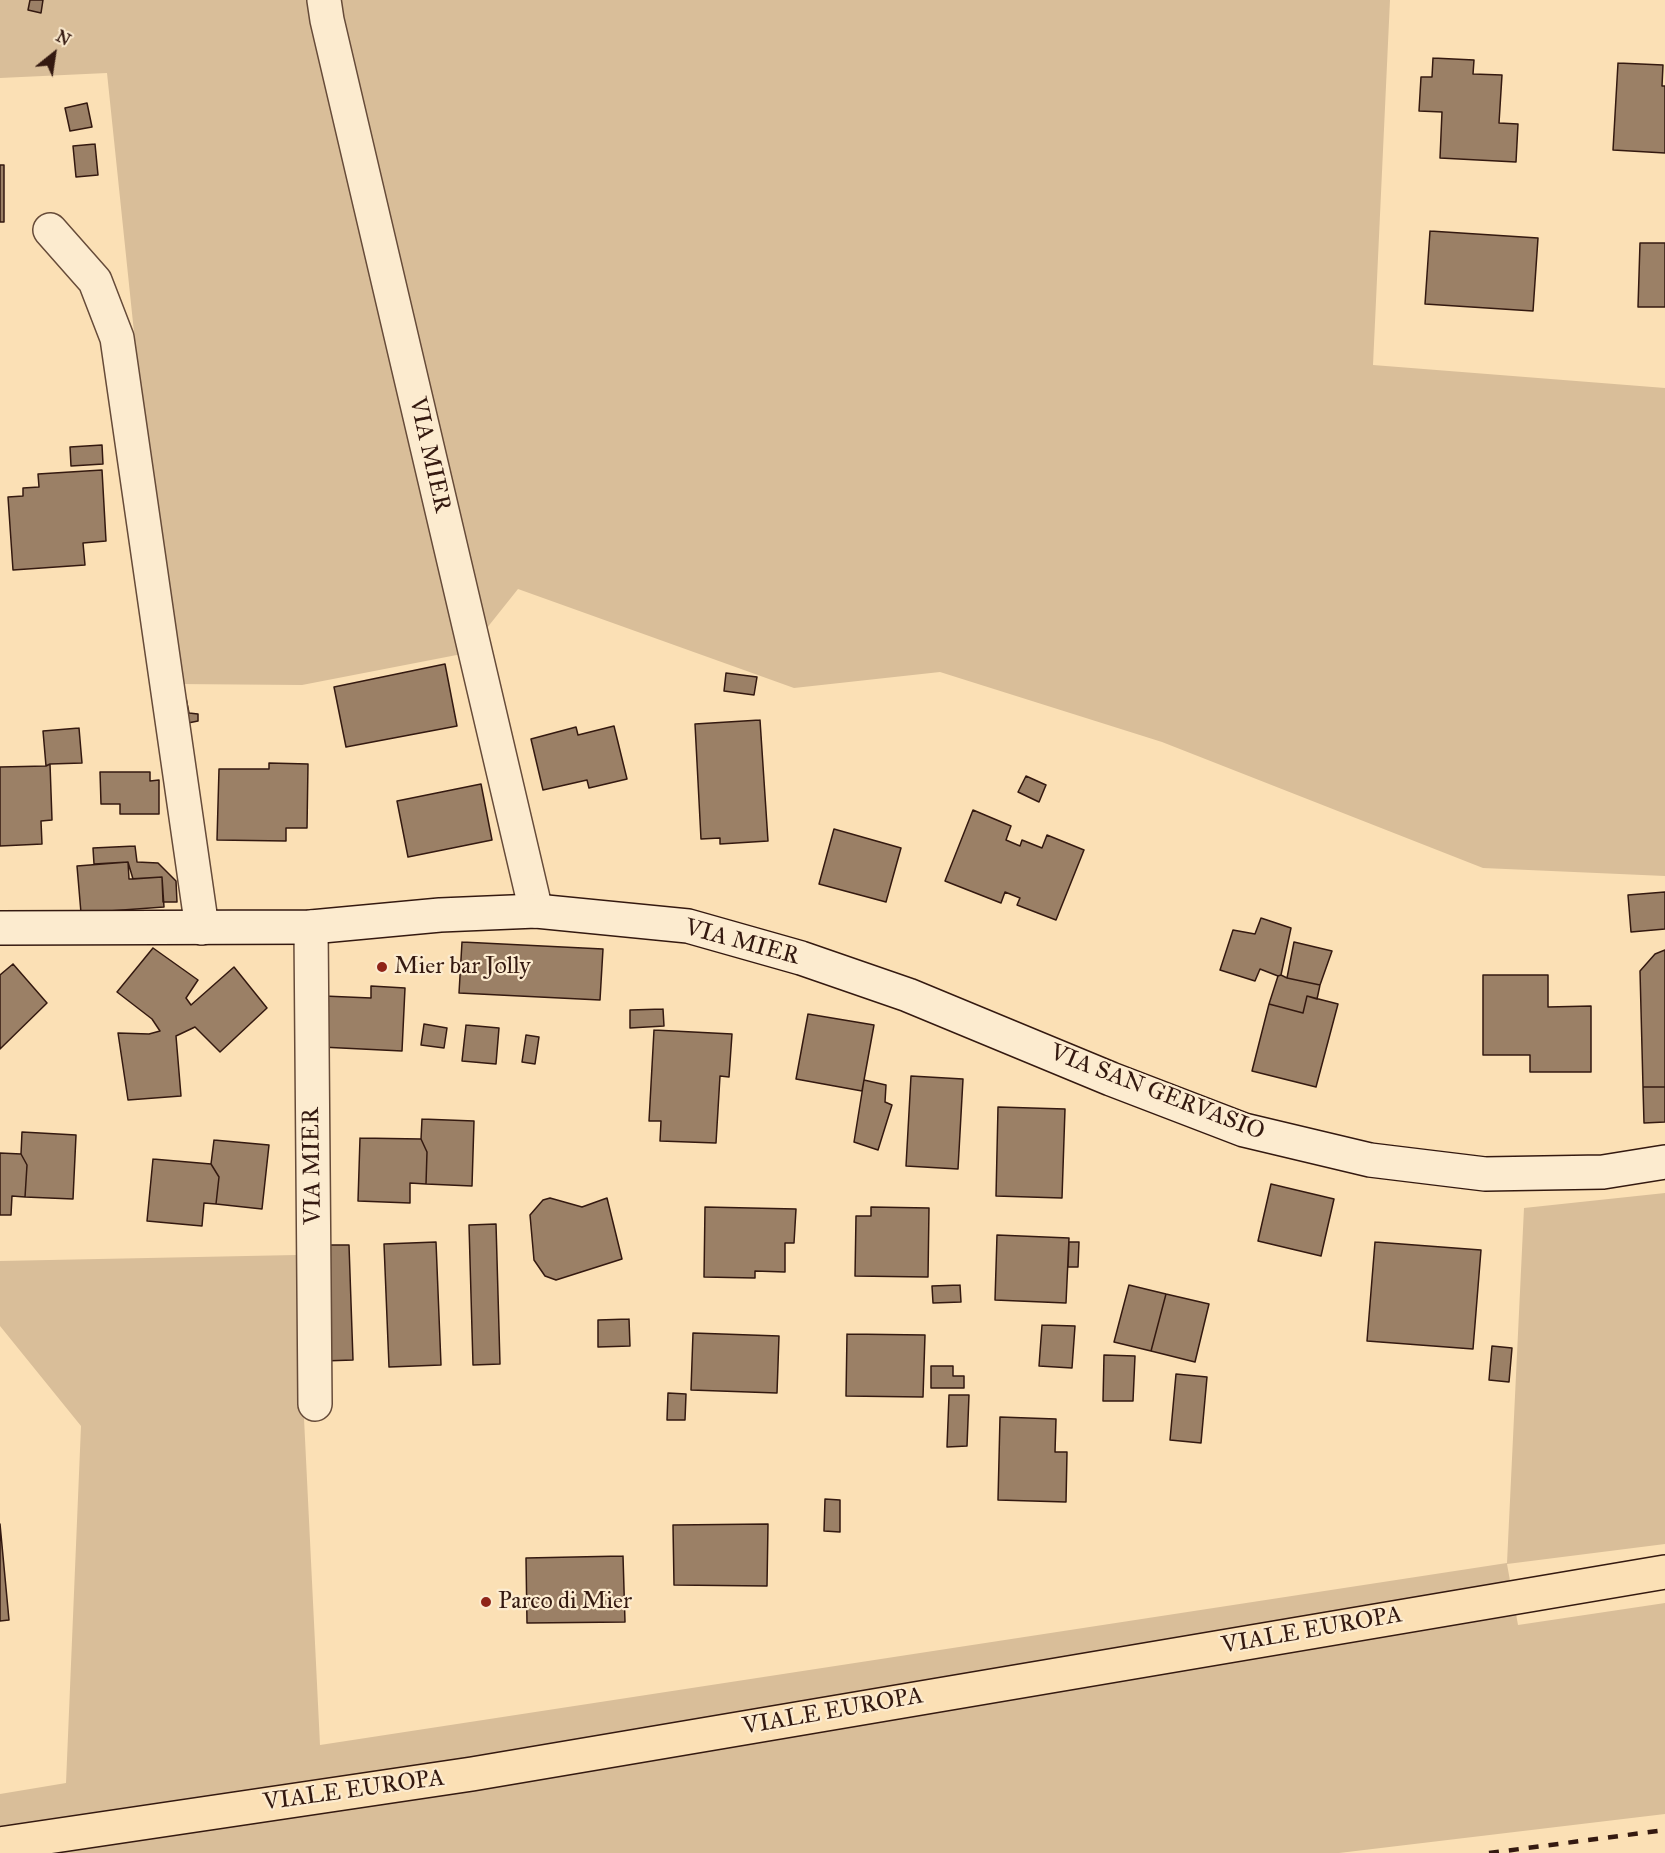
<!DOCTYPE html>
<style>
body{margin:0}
#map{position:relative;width:1665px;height:1853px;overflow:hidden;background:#fbe0b5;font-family:"IM FELL Great Primer",serif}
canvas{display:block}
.north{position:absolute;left:24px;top:24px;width:60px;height:60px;-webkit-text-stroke:4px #fcebcf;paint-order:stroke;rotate:30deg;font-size:16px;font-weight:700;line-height:24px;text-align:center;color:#341910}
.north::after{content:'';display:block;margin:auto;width:21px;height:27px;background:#341910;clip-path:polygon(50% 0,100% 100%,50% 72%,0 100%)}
</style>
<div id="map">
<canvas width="1665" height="1853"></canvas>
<div class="north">N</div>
</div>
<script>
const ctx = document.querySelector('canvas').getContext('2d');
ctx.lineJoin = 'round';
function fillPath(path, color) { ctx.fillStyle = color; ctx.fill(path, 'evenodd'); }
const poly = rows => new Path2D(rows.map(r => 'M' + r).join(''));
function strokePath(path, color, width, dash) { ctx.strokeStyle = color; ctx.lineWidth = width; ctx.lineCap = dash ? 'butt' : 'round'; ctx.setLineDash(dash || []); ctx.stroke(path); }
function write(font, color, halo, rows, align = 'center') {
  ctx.font = font + ' "IM FELL Great Primer",serif'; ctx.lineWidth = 4.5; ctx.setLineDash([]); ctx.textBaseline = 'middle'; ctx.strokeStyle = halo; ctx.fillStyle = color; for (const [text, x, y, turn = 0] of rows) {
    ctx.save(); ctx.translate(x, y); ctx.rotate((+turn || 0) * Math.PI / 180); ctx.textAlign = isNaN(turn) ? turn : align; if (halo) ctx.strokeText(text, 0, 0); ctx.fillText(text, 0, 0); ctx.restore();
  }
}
fillPath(poly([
 [0,0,1390,0,1373,365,1665,388,1665,876,1483,868,1162,742,940,672,794,688,518,589,467,653,302,685,176,684,155,534,107,73,0,78],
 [1665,1193,1665,1544,1507,1564,1518,1625,1665,1603,1665,1814,1339,1853,0,1853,0,1794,66,1783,81,1426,0,1326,0,1261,296,1255,320,1745,1507,1563,1524,1208]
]), '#d9be99');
const building = poly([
 [30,0,43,0,41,13,28,10,30,0],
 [1433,58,1474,60,1473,74,1502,75,1499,123,1518,124,1516,162,1440,158,1442,112,1419,111,1421,77,1432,77,1433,58],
 [1618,63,1663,65,1662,86,1665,86,1665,153,1613,150,1618,63],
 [87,103,92,127,70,131,65,108,87,103],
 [95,144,98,175,76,177,73,146,95,144],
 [0,165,4,165,4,222,0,222,0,165],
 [1430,231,1538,238,1533,311,1425,304,1430,231],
 [1640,243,1665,243,1665,307,1638,307,1640,243],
 [102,445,103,464,71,466,70,447,102,445],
 [102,470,106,541,83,543,85,565,13,570,8,497,23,496,23,488,39,487,38,474,102,470],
 [445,664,457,726,346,747,334,687,445,664],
 [726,673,757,677,754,695,724,691,726,673],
 [174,697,186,698,189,713,198,714,198,721,178,725,174,697],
 [760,720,768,841,720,844,720,838,701,839,695,724,760,720],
 [614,726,627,779,589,788,587,780,543,790,531,739,576,727,578,735,614,726],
 [79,728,82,763,50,764,46,766,43,731,79,728],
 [269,763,308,764,307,828,286,828,286,841,217,840,219,769,269,769,269,763],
 [50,764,52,820,41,821,42,844,0,846,0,767,46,766,50,764],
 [100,772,150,772,150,781,159,780,159,814,120,814,120,804,101,804,100,772],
 [1026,776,1046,785,1039,802,1018,792,1026,776],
 [481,784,492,840,408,857,397,801,481,784],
 [973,810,1011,826,1006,840,1020,846,1022,840,1042,848,1047,835,1084,850,1056,920,1017,905,1020,898,1005,892,1001,903,945,881,973,810],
 [834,829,901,848,886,902,819,884,834,829],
 [135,846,137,862,158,863,176,881,177,902,163,902,162,877,133,879,128,862,94,864,93,848,135,846],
 [128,862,129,879,162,877,164,907,81,913,77,866,128,862],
 [1665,892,1665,929,1631,932,1628,895,1665,892],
 [1261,918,1291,928,1281,975,1278,976,1260,969,1255,981,1220,970,1233,930,1255,934,1261,918],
 [462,942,603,949,600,1000,459,993,462,942],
 [1294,942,1332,951,1320,985,1287,978,1294,942],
 [153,948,198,980,186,998,191,1005,234,967,267,1008,220,1052,195,1027,176,1036,181,1096,128,1100,118,1033,149,1034,160,1031,152,1019,117,992,153,948],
 [1665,950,1665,1087,1643,1087,1640,971,1655,954,1665,950],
 [13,964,47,1003,0,1049,0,975,13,964],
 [1281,975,1287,978,1320,985,1317,999,1307,996,1303,1013,1269,1004,1278,976,1281,975],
 [1483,975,1548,975,1548,1007,1591,1006,1591,1072,1530,1072,1530,1055,1483,1055,1483,975],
 [371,986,405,988,402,1051,321,1047,324,996,371,998,371,986],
 [1307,996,1338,1004,1316,1087,1252,1071,1269,1004,1303,1013,1307,996],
 [663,1009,664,1026,630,1028,630,1010,663,1009],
 [808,1014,874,1025,862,1091,796,1079,808,1014],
 [424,1024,447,1028,444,1048,421,1045,424,1024],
 [466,1025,499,1028,496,1064,462,1061,466,1025],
 [654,1030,732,1034,729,1077,720,1076,716,1143,660,1141,661,1121,649,1121,654,1030],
 [526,1035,539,1037,535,1064,522,1062,526,1035],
 [911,1076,963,1079,958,1169,906,1166,911,1076],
 [864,1080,886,1085,885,1102,892,1105,878,1150,854,1142,864,1080],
 [1643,1087,1665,1087,1665,1122,1644,1123,1643,1087],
 [998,1107,1065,1109,1062,1198,996,1196,998,1107],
 [422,1119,474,1121,472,1186,426,1184,427,1152,421,1139,422,1119],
 [22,1132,76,1135,73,1199,25,1197,27,1165,21,1154,22,1132],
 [360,1138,421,1139,427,1152,426,1184,410,1183,410,1203,358,1201,360,1138],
 [214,1140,269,1145,262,1209,216,1204,219,1177,211,1164,214,1140],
 [0,1153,21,1154,27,1165,25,1197,12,1196,11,1215,0,1215,0,1153],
 [153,1159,211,1164,219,1177,216,1204,204,1203,202,1226,147,1221,153,1159],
 [1271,1184,1334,1199,1321,1256,1258,1241,1271,1184],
 [550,1198,582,1207,607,1198,622,1259,556,1280,545,1276,534,1260,530,1215,543,1200,550,1198],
 [705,1207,796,1209,794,1243,785,1243,785,1272,755,1271,755,1278,704,1277,705,1207],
 [871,1207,929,1208,928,1277,855,1276,856,1216,871,1216,871,1207],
 [496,1224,500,1364,473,1365,469,1225,496,1224],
 [997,1235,1069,1238,1066,1303,995,1300,997,1235],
 [436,1242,441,1365,389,1367,384,1244,436,1242],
 [1069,1242,1079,1242,1078,1267,1068,1267,1069,1242],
 [1375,1242,1481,1250,1473,1349,1367,1341,1375,1242],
 [320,1245,349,1245,353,1360,323,1361,320,1245],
 [960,1285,961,1302,933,1303,932,1286,960,1285],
 [1129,1285,1166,1294,1151,1351,1114,1342,1129,1285],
 [1166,1294,1209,1304,1195,1362,1151,1351,1166,1294],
 [629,1319,630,1346,598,1347,598,1320,629,1319],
 [1042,1325,1075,1326,1072,1368,1039,1366,1042,1325],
 [693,1333,779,1336,777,1393,691,1390,693,1333],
 [847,1334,925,1335,923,1397,846,1396,847,1334],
 [1492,1346,1512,1348,1509,1382,1489,1380,1492,1346],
 [1104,1355,1135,1356,1133,1401,1103,1401,1104,1355],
 [931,1366,953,1366,953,1376,964,1376,964,1388,931,1388,931,1366],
 [1176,1374,1207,1377,1201,1443,1170,1440,1176,1374],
 [668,1393,686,1394,685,1420,667,1420,668,1393],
 [949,1395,969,1395,967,1446,947,1447,949,1395],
 [1000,1417,1056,1419,1055,1452,1067,1452,1066,1502,998,1500,1000,1417],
 [825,1499,840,1500,840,1532,824,1531,825,1499],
 [0,1524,9,1620,0,1621,0,1524],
 [768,1524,767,1586,674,1585,673,1525,768,1524],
 [623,1556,625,1622,527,1623,526,1558,623,1556]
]);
fillPath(building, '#9b8066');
strokePath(building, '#341910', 1.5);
const street = poly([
 [324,0,327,20,536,911],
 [50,230,95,281,117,338,202,928],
 [311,927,315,1404]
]);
const secondary = poly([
 [0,928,311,927,440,915,536,911,688,926,801,958,908,995,1111,1079,1244,1130,1370,1160,1485,1174,1603,1172,1665,1162]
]);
const primary = poly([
 [0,1844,472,1774,1665,1572]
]);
strokePath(street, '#664b39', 36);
strokePath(secondary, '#341910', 36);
strokePath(primary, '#341910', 36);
strokePath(street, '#fcebcf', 33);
strokePath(secondary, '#fcebcf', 33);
strokePath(primary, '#fbe0b5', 33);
strokePath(poly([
 [1489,1853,1665,1830]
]), '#341910', 4.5, [10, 10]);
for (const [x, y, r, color] of [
 [382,967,6,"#8f2418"],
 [486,1602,6,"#8f2418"]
]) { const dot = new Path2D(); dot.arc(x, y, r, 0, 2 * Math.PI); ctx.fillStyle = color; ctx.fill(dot); strokePath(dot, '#fcebcf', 2); }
write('24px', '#341910', '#fcebcf', [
 ["VIA MIER",429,455,77],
 ["VIA MIER",742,943,15],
 ["VIA SAN GERVASIO",1157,1093,21],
 ["VIA MIER",313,1166,-91],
 ["VIALE EUROPA",1312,1631,-10],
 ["VIALE EUROPA",833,1712,-10],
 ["VIALE EUROPA",354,1791,-8]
]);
write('24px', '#341910', '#fcebcf', [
 ["Mier bar Jolly",394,967],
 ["Parco di Mier",498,1602]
], 'left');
</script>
